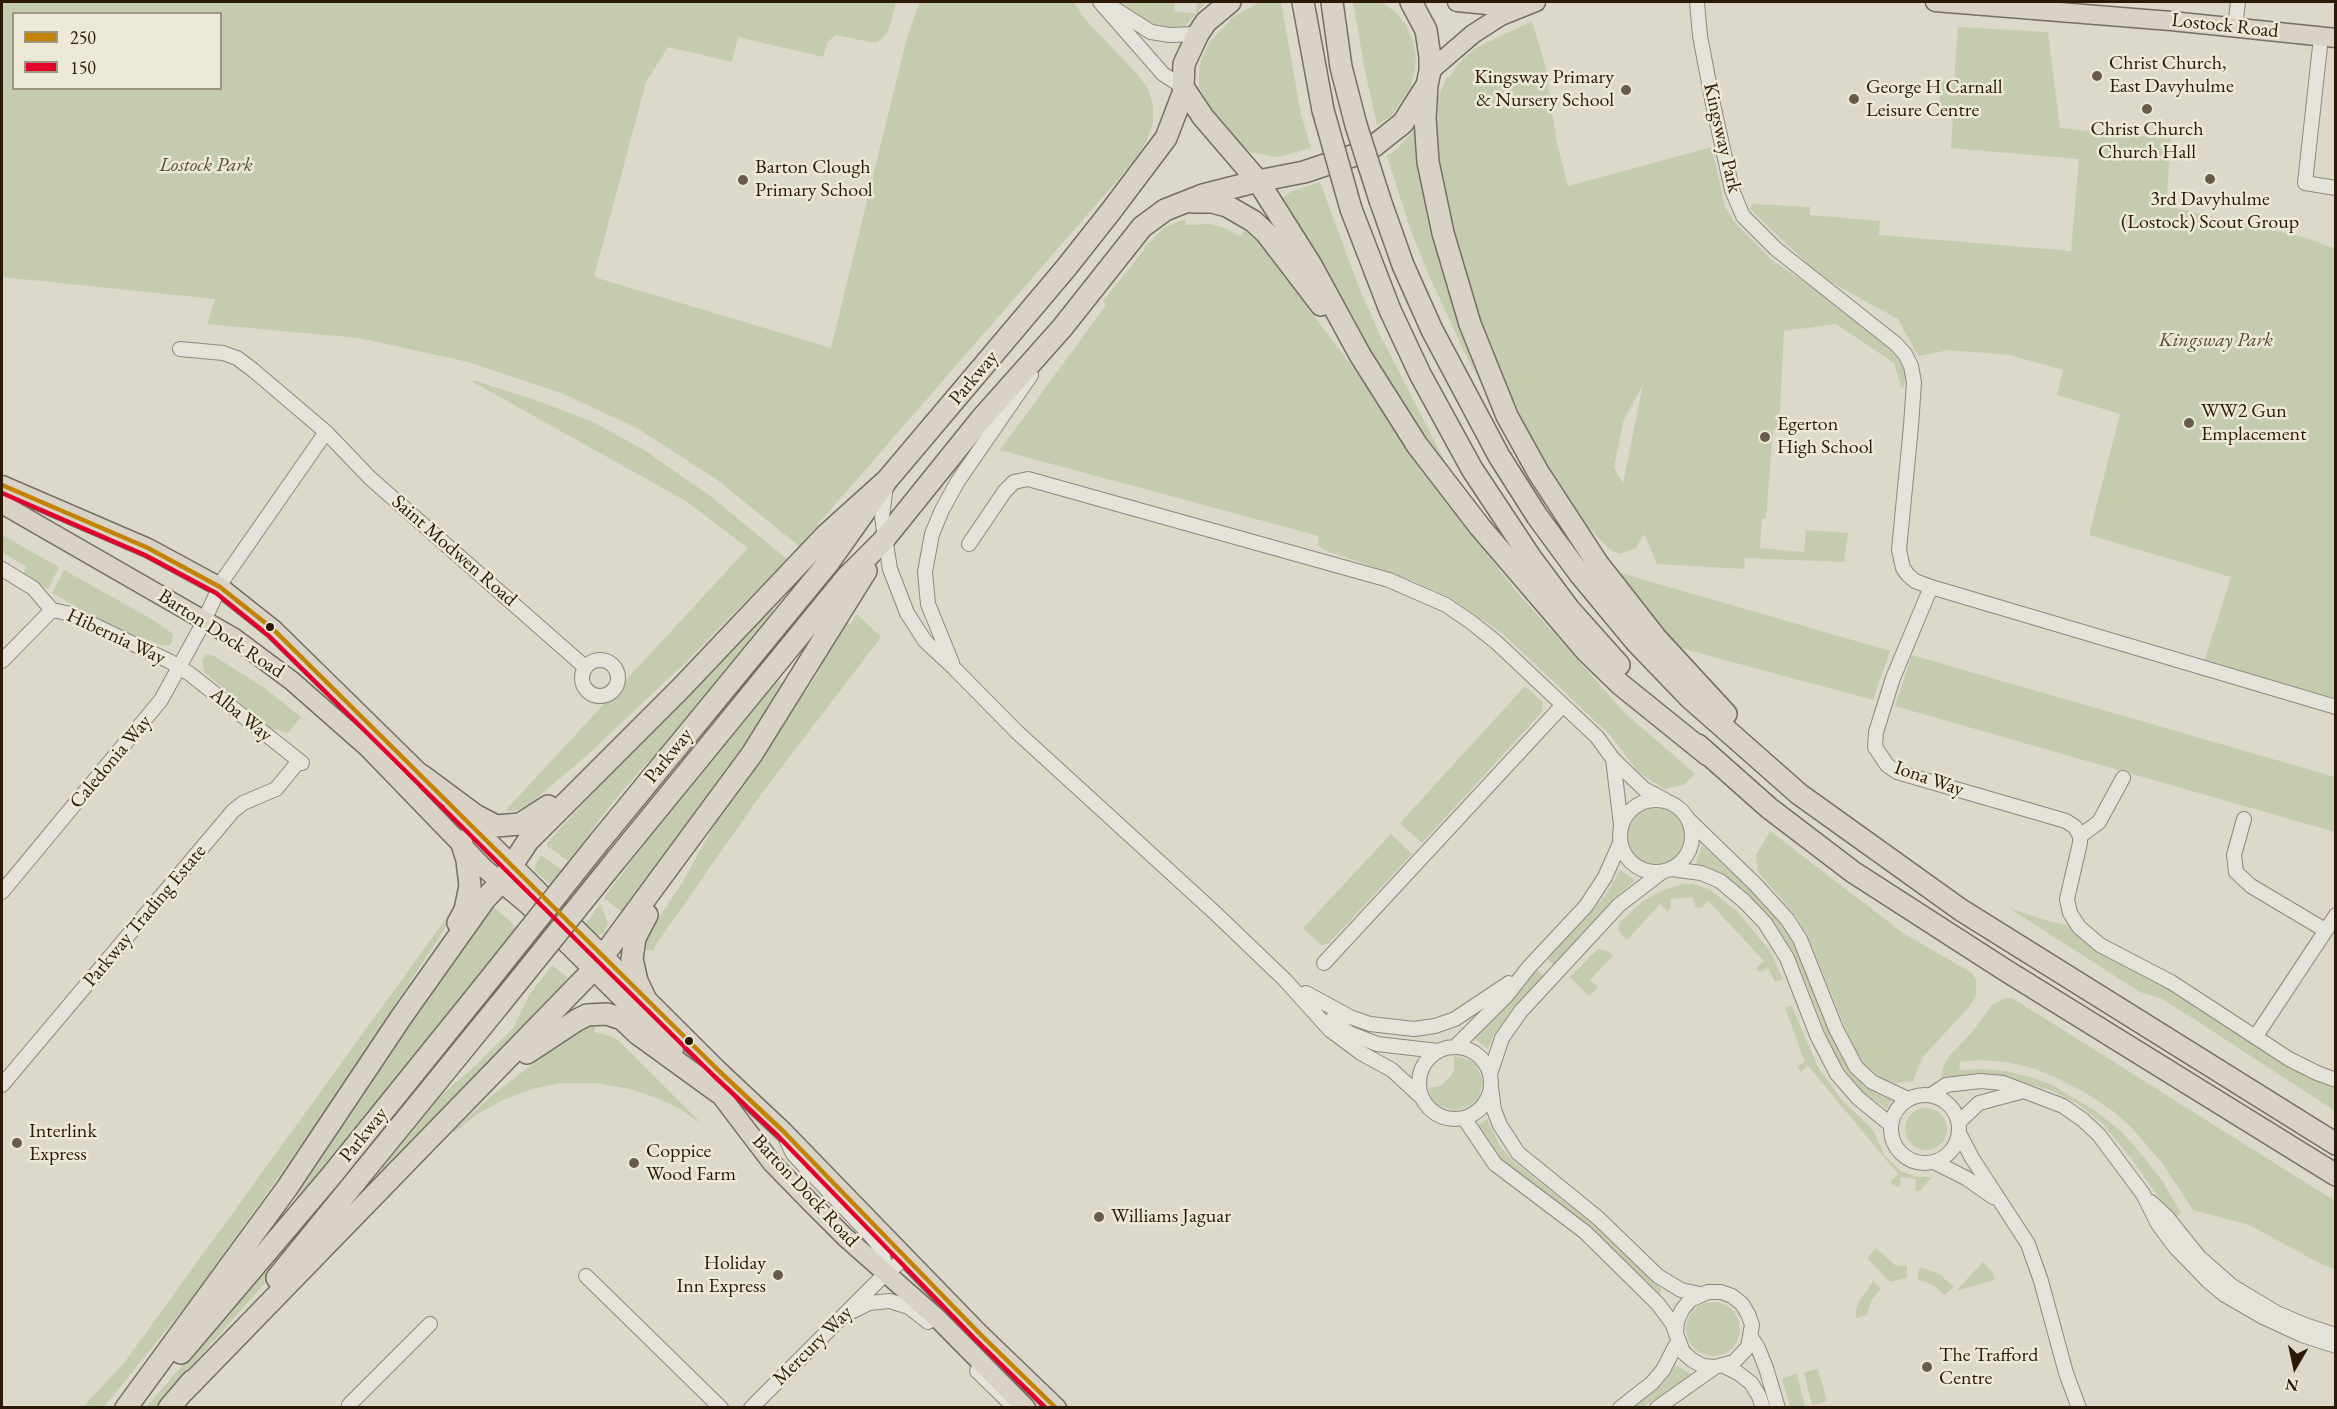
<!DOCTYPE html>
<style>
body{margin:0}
#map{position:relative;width:2337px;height:1409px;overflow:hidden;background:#dcd8ca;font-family:"EB Garamond",serif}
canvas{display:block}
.frame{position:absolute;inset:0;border:3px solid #2b1805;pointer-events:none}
.legend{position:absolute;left:12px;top:12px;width:210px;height:78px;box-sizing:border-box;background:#ede9d7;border:2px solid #9f9583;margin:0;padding:8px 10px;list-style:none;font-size:18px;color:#2b1805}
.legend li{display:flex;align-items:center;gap:12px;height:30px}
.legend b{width:30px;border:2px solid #9f9583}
.north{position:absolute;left:2265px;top:1337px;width:60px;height:60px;-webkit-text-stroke:4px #ede9d7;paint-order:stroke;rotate:189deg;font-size:16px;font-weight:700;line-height:24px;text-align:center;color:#2b1805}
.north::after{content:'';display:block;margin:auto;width:21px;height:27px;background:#2b1805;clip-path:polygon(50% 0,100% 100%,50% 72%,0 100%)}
</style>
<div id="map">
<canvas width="2337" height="1409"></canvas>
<div class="frame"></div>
<ul class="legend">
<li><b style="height:8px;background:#c48201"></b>250</li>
<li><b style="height:8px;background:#e4002b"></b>150</li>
</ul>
<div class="north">N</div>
</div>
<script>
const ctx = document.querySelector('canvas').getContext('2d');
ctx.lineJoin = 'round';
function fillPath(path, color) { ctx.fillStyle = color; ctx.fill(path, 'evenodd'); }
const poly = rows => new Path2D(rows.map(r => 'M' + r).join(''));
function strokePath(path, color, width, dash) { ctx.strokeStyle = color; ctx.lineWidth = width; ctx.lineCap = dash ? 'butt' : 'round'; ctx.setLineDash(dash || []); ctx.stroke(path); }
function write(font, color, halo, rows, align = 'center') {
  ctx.font = font + ' "EB Garamond",serif'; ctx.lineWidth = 5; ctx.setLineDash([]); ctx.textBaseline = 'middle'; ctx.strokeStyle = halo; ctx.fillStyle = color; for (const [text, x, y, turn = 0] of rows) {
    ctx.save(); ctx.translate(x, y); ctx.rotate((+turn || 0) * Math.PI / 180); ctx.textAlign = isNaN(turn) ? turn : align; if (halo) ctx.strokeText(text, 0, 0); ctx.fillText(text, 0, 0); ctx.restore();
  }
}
fillPath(poly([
 [2,2,896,2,888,32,883,38,877,42,870,42,835,35,827,43,823,57,738,37,732,62,668,47,646,82,594,277,831,348,907,37,920,2,1074,2,1083,17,1138,75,1148,89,1153,105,1153,123,1146,142,1134,161,799,546,716,479,637,428,561,393,468,362,359,338,207,324,215,299,2,277],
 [14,14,220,14,220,88,14,88],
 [1119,2,1175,2,1174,12,1196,13,1197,2,1206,2,1181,32,1151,26,1137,18],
 [1260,2,1281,2,1301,114,1311,148,1278,157,1253,153,1242,146,1212,110,1199,87,1199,66,1209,43,1233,17],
 [1353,2,1382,2,1395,12,1406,25,1413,41,1416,57,1414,75,1409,91,1392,115,1377,125,1364,66],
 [1532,21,1545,65,1557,143,1568,186,1712,147,1725,207,1733,220,1773,261,1836,303,1892,344,1903,360,1906,381,1902,389,1894,363,1836,324,1784,331,1779,430,1773,430,1766,518,1762,519,1760,548,1804,552,1806,530,1848,533,1844,562,1745,558,1744,569,1657,564,1644,534,1636,548,1619,554,1609,549,1587,526,1545,468,1511,404,1475,311,1452,237,1435,156,1434,121,1437,100,1447,77,1449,77,1463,59,1476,48],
 [1643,384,1623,484,1614,468,1623,422],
 [1958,27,2048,32,2060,128,2171,139,2167,195,2170,203,2175,208,2307,238,2335,249,2335,698,2204,662,2231,577,2089,535,2120,414,2057,395,2063,370,2010,355,1949,350,1918,356,1898,319,1836,285,1813,269,1750,209,1753,204,1810,207,1810,215,1880,221,1879,235,2071,251,2079,159,1951,148,1953,116,1938,115,1941,81,1954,82],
 [1415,129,1419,167,1448,288,1498,416,1463,349,1427,271,1411,231,1387,156,1398,148],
 [1320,182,1358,285,1379,333,1455,481,1389,386,1281,199,1292,191],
 [1185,219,1186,225,1210,224,1222,227,1241,236,1244,230,1258,242,1384,409,1443,498,1516,591,1625,713,1695,774,1683,785,1664,789,1639,773,1610,735,1502,633,1451,598,1413,581,1322,549,1318,544,1319,536,1000,450,1106,305,1103,301,1144,250,1144,247,1165,227],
 [473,380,541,402,593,422,644,450,709,495,787,559,683,665,585,757,532,802,518,810,511,811,505,811,748,548,686,501,473,382],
 [2,535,59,567,48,589,22,575,26,567,2,552],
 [64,570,155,621,173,634,172,643,168,646,161,645,112,627,52,593],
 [1614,571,1890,651,1873,700,1677,647],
 [770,607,776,612,657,755,646,764,613,802,568,861,547,846,547,843,598,788],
 [857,614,881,637,762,793,655,946,654,951,646,950,646,937,682,883,732,794,800,696,805,693,818,673,821,662,846,622,850,625],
 [206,654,216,657,266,689,301,717,288,733,270,728,204,672,202,660],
 [1912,655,2335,777,2335,832,1895,706],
 [775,679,785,685,628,913,622,912,604,898,684,791],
 [1525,686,1543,702,1542,712,1422,843,1400,823],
 [665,775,671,781,570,907,564,902],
 '1628 836a28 28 0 1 1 56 0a28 28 0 1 1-56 0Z',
 [1770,831,1903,933,1972,973,1976,979,1976,995,1969,1007,1922,1058,1913,1081,1896,1083,1884,1080,1866,1066,1853,1047,1807,934,1793,912,1758,872,1756,855],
 [1391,834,1412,854,1328,944,1321,945,1303,928],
 [1702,845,1759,898,1788,933,1804,964,1840,1054,1864,1086,1874,1093,1891,1100,1887,1109,1860,1090,1835,1057,1799,965,1776,925,1755,902,1727,877,1696,863],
 [541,855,562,870,550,884,535,871,535,865],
 [1620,870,1635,880,1610,903,1554,965,1547,959,1605,896],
 [1683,884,1693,884,1709,889,1737,911,1770,951,1783,979,1775,982,1768,968,1759,972,1756,968,1764,961,1708,901,1701,908,1695,907,1693,897,1670,899,1671,909,1667,911,1660,904,1627,940,1621,934,1618,927,1621,921,1643,901,1663,890],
 [600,904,608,923,604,933,590,937,582,929],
 [491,907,494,907,516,927,488,966,301,1200,297,1200,296,1198,375,1075],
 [2009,908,2041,919,2076,927,2335,1082,2335,1111,2197,1021,2160,998,2140,992],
 [453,909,455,909,444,930,323,1114,196,1293,104,1407,82,1408,124,1363],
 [533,941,539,946,267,1281,155,1407,145,1408,251,1288,324,1200],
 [1598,949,1607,951,1613,956,1590,980,1598,987,1589,996,1570,977],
 [552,965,573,982,344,1216,437,1099,475,1066,513,1028,530,994],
 [1537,970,1544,976,1509,1014,1492,1039,1488,1049,1474,1038],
 [2006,998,2012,998,2335,1201,2335,1269,2325,1266,2249,1225,2193,1210,2162,1163,2132,1128,2113,1111,2086,1093,2055,1077,2032,1068,2007,1062,1980,1060,1959,1062,1960,1070,1982,1069,2006,1071,2030,1077,2052,1085,2094,1110,2122,1132,2143,1156,2163,1182,2181,1213,2174,1218,2127,1153,2103,1124,2078,1104,2050,1090,2005,1078,1981,1076,1941,1078,1942,1069,1950,1055,1972,1032,1993,1004],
 [1792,1006,1818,1067,1841,1099,1873,1130,1885,1156,1902,1172,1919,1177,1932,1177,1920,1191,1915,1190,1916,1179,1901,1177,1899,1187,1892,1184,1891,1181,1898,1174,1808,1066,1801,1072,1797,1066,1805,1062,1785,1008],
 [594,1024,595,1032,611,1036,619,1041,702,1124,680,1109,657,1098,630,1089,595,1083,562,1083,531,1089,503,1100,477,1114,454,1133,453,1131,490,1097,530,1066,562,1041,586,1026],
 [1454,1056,1470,1060,1476,1065,1483,1082,1478,1099,1472,1105,1455,1111,1438,1105,1432,1099,1428,1088,1440,1086,1451,1076,1454,1069],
 '1905 1129a21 21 0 1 1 42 0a21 21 0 1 1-42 0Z',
 [1487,1119,1500,1146,1512,1160,1590,1222,1633,1261,1662,1290,1658,1296,1587,1227,1500,1159,1478,1125],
 [1876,1248,1896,1266,1907,1265,1907,1278,1890,1282,1867,1258],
 [1983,1262,1993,1273,1995,1280,1956,1291],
 [1920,1267,1939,1274,1954,1287,1945,1295,1933,1285,1917,1279],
 [1873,1281,1881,1289,1871,1301,1867,1315,1856,1318,1856,1310,1860,1300],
 '1686 1329a27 27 0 1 1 54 0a27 27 0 1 1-54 0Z',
 [1676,1365,1692,1375,1643,1407,1633,1407,1662,1385],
 [1818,1369,1827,1401,1812,1405,1804,1372],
 [1797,1374,1805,1406,1790,1407,1782,1378]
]), '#c5ccad');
const minor = poly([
 [1100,2,1163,74,1183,87],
 [1697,2,1700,36,1713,104,1732,190,1743,216,1776,249,1896,344,1905,354,1911,366,1914,382,1911,426,1899,550,1903,568,1908,575,1915,581,1931,587,2336,707],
 [1107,4,1151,32,1170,35,1198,34],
 [2235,27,2238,2],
 [2321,37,2305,183,2336,188],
 [180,349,223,353,237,358,253,370,326,432,370,478,585,667],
 [886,485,882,517,890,569,907,613,925,641,954,668,1017,732,1213,911,1285,980,1330,1030,1361,1053,1392,1070,1421,1097],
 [969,544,1005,491,1014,482,1028,479,1389,580,1446,605,1471,622,1496,642,1597,737,1613,759,1644,789,1665,800],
 [2,569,33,588,52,610,71,614,169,661,190,674,302,763],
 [1931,587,1893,678,1876,732,1875,747,1887,765,1897,772,2066,821,2075,827,2080,836,2080,843,2067,899,2070,913,2079,927,2100,945,2171,982,2289,1059,2317,1073,2336,1080],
 '582 678a18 18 0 1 1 36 0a18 18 0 1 1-36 0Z',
 [2,661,52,610],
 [952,663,928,604,925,572,932,534,942,510,958,481,1031,375],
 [1613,759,1621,825],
 '1620 836a36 36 0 1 1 72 0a36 36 0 1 1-72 0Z',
 [2244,819,2234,855,2236,872,2251,886,2325,930],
 [1689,820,1756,885,1787,919,1800,939,1836,1029,1856,1067,1872,1082,1908,1099],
 [2080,836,2099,822,2123,778],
 [1671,869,1701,873,1720,881,1744,901,1765,923,1787,958,1817,1035,1837,1074,1858,1098,1891,1125],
 [2,892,161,700,201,627,223,580,326,432],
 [1324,963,1563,705],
 [1306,993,1350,1017,1370,1024,1414,1029,1435,1026,1455,1019,1509,983],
 [1331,1020,1349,1033,1377,1044,1438,1051],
 [2256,1036,2336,915],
 '1419 1083a36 36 0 1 1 72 0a36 36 0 1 1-72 0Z',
 [1455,1047,1507,995,1529,967,1586,906,1605,877,1620,843],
 [1490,1074,1502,1038,1521,1011,1619,905,1662,872],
 [2,1085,233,811,243,803,276,789,299,761],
 [1491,1087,1494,1110,1500,1125,1518,1153,1598,1218,1658,1276,1681,1290,1700,1294],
 [1931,1095,1946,1085,1980,1081,2003,1083,2063,1106,2083,1120,2099,1135,2143,1194,2158,1224,2176,1248,2208,1281,2225,1295,2263,1317,2302,1335,2336,1346],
 '1891 1129a34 34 0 1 1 68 0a34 34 0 1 1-68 0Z',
 [1464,1118,1495,1164,1585,1232,1658,1304,1672,1323,1683,1352,1692,1360,1703,1366,1715,1367,1734,1362,1748,1347,1752,1325,1748,1314,1742,1304,1732,1296,1721,1292,1708,1292,1690,1300,1682,1310,1677,1321,1676,1333],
 [1959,1122,1979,1103,2020,1092],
 [1959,1133,1972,1158,2028,1244,2041,1281,2066,1373,2079,1408],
 [787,1141,793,1154,871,1236,882,1250,886,1273],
 [1934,1162,1966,1178,1993,1197],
 [2151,1202,2167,1217,2199,1257,2232,1286,2277,1313,2305,1325,2336,1335],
 [586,1276,721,1408],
 [853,1311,869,1303,890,1301,909,1307,928,1322],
 [1751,1337,1758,1348,1766,1368,1778,1408],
 [1724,1366,1738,1373,1751,1383,1759,1396,1763,1408],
 [977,1371,1013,1406],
 [351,1408,349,1405,430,1324],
 [751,1408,882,1277,906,1257],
 [1620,1408,1652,1383,1663,1370,1678,1341],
 [1657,1408,1715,1367]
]);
const major = poly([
 [1457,2,1497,6,1518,4],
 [1935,2,2171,21,2336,38],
 [1430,71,1473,34,1501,16,1536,2],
 [2,485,148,548,220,587,273,629,430,783],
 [2,504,233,637,292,681,367,747,485,869,529,906,674,1050],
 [454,807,718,1070,783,1131,979,1333,1057,1408],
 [709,1084,718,1092,772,1163,812,1204,845,1237,938,1319,1026,1408]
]);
const highway = poly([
 [1230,2,1206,22,1198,34,1184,64,1183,87,1203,117,1258,181,1304,172,1355,155,1374,146,1403,123,1427,85,1430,71,1430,57,1426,30,1411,2],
 [1303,2,1323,110],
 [1332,2,1341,67,1356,125],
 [1427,85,1425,118,1428,162,1443,233,1470,324,1507,416,1538,472,1598,564,1656,638,1726,714],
 [1380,200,1403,265,1432,330,1499,456,1537,516,1579,573,1637,643,1689,697,1799,794,1961,910,2336,1144],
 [1193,202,1212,202,1227,206,1253,221,1266,233,1321,305],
 [1351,209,1390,310,1420,374,1472,469,1531,558,1569,609,1619,665],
 [1698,745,1769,808,1853,872,2005,970,2336,1175],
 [421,775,475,815,496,826,520,824,548,806],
 [599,842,829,562,887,480,1066,268,1111,211,1166,138,1184,91],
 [616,860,847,577,882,542,981,419,1062,328,1142,227,1165,210,1203,195,1258,181,1311,265,1360,355,1417,445,1480,527,1587,652,1620,684,1708,755],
 [458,923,465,910,470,886,467,860,461,841],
 [645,998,637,981,632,959,635,938,647,915],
 [527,1053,577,1020,587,1015,607,1014,622,1019,638,1034,718,1092],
 [277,1278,500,1004],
 [181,1353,331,1176,481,990],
 [183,1392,592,971,752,754,866,571],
 [126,1408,287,1188,402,1016,485,899,500,883,528,841,682,687,826,535,887,480],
 [169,1408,192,1381]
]);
strokePath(minor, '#8d887e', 16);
strokePath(major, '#746e64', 21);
strokePath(highway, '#746e64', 24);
strokePath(minor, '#e4e2db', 14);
strokePath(major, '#d9d3c7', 18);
strokePath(highway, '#d9d3c7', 21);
const highwayBridge = poly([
 [1323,110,1351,209],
 [1356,125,1380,200],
 [481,990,599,842],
 [500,1004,616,860]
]);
strokePath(highwayBridge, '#746e64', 24, []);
strokePath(highwayBridge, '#d9d3c7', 21);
strokePath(poly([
 [2,485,148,548,220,587,273,629,718,1070,783,1131,979,1333,1056,1408]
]), '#c48201', 4.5);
strokePath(poly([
 [2,493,145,555,216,593,268,635,713,1075,778,1136,974,1338,1046,1408]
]), '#e4002b', 4.5);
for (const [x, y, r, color] of [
 [2097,76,6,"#695b4a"],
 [1626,90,6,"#695b4a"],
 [1854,99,6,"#695b4a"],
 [2147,109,6,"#695b4a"],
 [2210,179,6,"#695b4a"],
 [743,180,6,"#695b4a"],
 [2189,423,6,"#695b4a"],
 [1765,437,6,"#695b4a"],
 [270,627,5,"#2b1805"],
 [689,1041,5,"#2b1805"],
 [17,1143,6,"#695b4a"],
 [634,1163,6,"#695b4a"],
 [1099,1217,6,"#695b4a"],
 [778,1275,6,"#695b4a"],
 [1927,1367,6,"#695b4a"]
]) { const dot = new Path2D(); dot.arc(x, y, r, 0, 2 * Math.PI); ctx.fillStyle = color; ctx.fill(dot); strokePath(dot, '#ede9d7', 2); }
write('20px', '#2b1805', '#ede9d7', [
 ["Lostock Road",2225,26,6],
 ["Kingsway Park",1722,138,77],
 ["Parkway",974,378,-50],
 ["Saint Modwen Road",454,551,41],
 ["Barton Dock Road",221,634,33],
 ["Hibernia Way",116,637,25],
 ["Alba Way",241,715,39],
 ["Parkway",669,756,-51],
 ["Caledonia Way",111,762,-50],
 ["Iona Way",1929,779,19],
 ["Parkway Trading Estate",145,916,-50],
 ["Parkway",364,1135,-51],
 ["Barton Dock Road",805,1191,47],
 ["Mercury Way",813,1346,-45]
]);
write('20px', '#2b1805', '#ede9d7', [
 ["Christ Church,",2109,64],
 ["East Davyhulme",2109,87],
 ["Kingsway Primary",1614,78,"right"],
 ["& Nursery School",1614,101,"right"],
 ["George H Carnall",1866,88],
 ["Leisure Centre",1866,111],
 ["Christ Church",2147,130,"center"],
 ["Church Hall",2147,153,"center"],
 ["Barton Clough",755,168],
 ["Primary School",755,191],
 ["3rd Davyhulme",2210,200,"center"],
 ["(Lostock) Scout Group",2210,223,"center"],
 ["WW2 Gun",2201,412],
 ["Emplacement",2201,435],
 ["Egerton",1777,425],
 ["High School",1777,448],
 ["Interlink",29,1132],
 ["Express",29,1155],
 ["Coppice",646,1152],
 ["Wood Farm",646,1175],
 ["Williams Jaguar",1111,1217],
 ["Holiday",766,1264,"right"],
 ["Inn Express",766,1287,"right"],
 ["The Trafford",1939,1356],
 ["Centre",1939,1379]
], 'left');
write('italic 20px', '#544b30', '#ede9d7', [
 ["Lostock Park",206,166],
 ["Kingsway Park",2216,341]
]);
</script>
